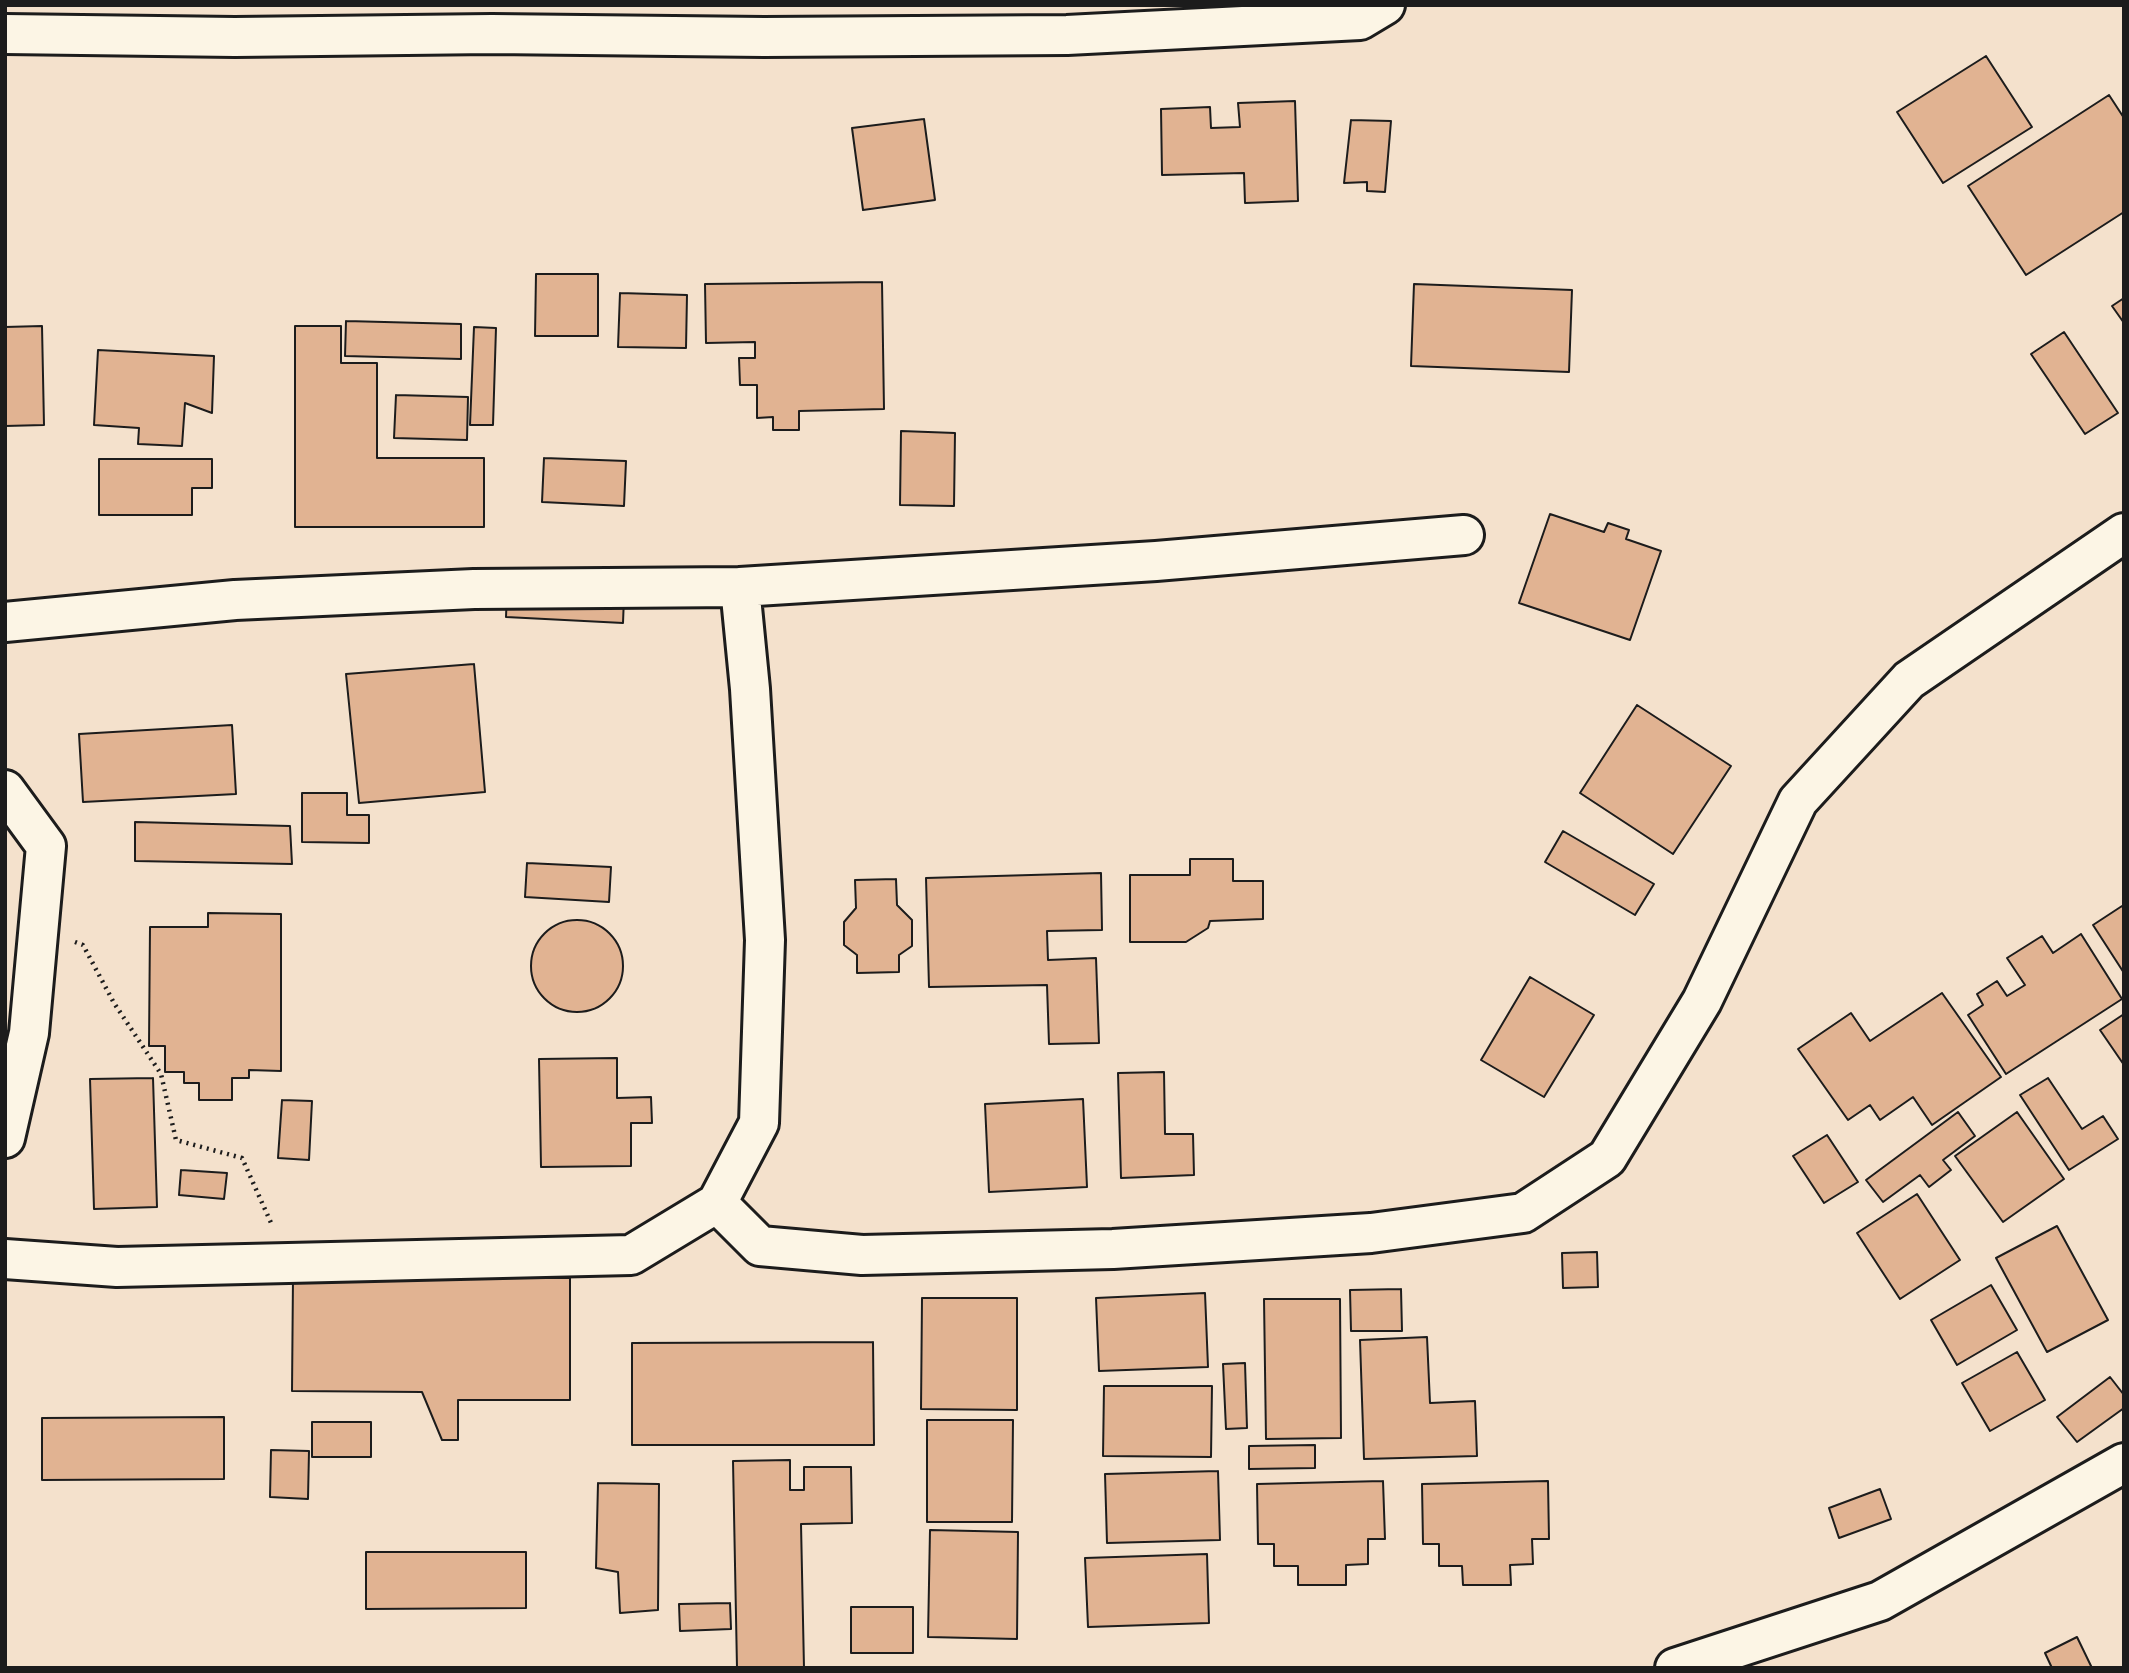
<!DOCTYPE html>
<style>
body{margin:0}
#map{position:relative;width:2129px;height:1673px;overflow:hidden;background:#f4e1cc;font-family:Sriracha,sans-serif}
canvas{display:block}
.frame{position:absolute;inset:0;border:7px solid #1c1c1c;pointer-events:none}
</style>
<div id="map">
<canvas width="2129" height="1673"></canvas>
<div class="frame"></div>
</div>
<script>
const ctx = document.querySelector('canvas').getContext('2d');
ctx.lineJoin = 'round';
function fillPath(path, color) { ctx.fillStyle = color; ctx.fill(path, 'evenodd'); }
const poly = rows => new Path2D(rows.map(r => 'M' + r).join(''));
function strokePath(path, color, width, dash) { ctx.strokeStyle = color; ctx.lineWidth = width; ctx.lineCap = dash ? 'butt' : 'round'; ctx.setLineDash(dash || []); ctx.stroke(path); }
const building = poly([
 [1986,56,2032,127,1943,183,1897,112,1986,56],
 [2109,95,2124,118,2124,212,2026,275,1968,186,2109,95],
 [1295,101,1298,201,1245,203,1244,173,1162,175,1161,109,1210,107,1211,128,1240,127,1238,103,1295,101],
 [924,119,935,200,863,210,852,128,924,119],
 [1351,120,1391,121,1385,192,1367,191,1367,182,1344,183,1351,120],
 [536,274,598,274,598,336,535,336,536,274],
 [882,282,884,409,799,411,799,430,773,430,773,417,757,418,757,385,740,385,739,358,755,358,755,342,706,343,705,284,882,282],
 [1414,284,1572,290,1569,372,1411,366,1414,284],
 [620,293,687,295,686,348,618,347,620,293],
 [2124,298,2124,323,2112,306,2124,298],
 [346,321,461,324,461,359,345,356,346,321],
 [42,326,44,425,5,426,5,327,42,326],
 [295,326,341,326,341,363,377,363,377,458,484,458,484,527,295,527,295,326],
 [474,327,496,328,493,425,470,425,474,327],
 [2064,332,2118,413,2085,434,2031,354,2064,332],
 [98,350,214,356,212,413,185,403,182,446,138,444,139,428,94,425,98,350],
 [396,395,468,397,467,440,394,438,396,395],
 [901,431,955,433,954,506,900,505,901,431],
 [544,458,626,461,624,506,542,502,544,458],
 [99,459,212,459,212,488,192,488,192,515,99,515,99,459],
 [1550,514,1604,532,1608,523,1629,530,1626,539,1661,551,1630,640,1519,603,1550,514],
 [507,590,624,597,623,623,506,617,507,590],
 [474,664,485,792,359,803,346,674,474,664],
 [1637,705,1731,766,1673,854,1580,793,1637,705],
 [232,725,236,794,83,802,79,734,232,725],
 [302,793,347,793,347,815,369,815,369,843,302,842,302,793],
 [135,822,290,826,292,864,135,861,135,822],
 [1563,831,1654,884,1635,915,1545,862,1563,831],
 [1190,859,1233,859,1233,881,1263,881,1263,919,1210,921,1208,928,1186,942,1130,942,1130,875,1190,875,1190,859],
 [527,863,611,867,609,902,525,897,527,863],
 [1101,873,1102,930,1047,931,1048,960,1096,958,1099,1043,1049,1044,1047,985,929,987,926,878,1101,873],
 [896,879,897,905,912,920,912,946,899,955,899,972,857,973,857,955,844,945,844,922,856,908,855,880,896,879],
 [2122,906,2124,909,2124,973,2093,925,2122,906],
 [208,913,281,914,281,1071,249,1070,249,1078,232,1078,232,1100,199,1100,199,1083,184,1083,184,1072,165,1072,165,1046,149,1046,150,927,208,927,208,913],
 '531 966a46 46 0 1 1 92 0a46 46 0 1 1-92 0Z',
 [2081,934,2122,999,2006,1074,1968,1015,1983,1005,1977,994,1997,981,2007,996,2025,985,2007,958,2042,936,2053,953,2081,934],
 [1530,977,1594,1015,1544,1097,1481,1060,1530,977],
 [1942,993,2001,1077,1932,1125,1913,1097,1880,1120,1870,1105,1848,1120,1798,1049,1851,1013,1870,1041,1942,993],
 [2124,1014,2124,1065,2100,1030,2124,1014],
 [617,1058,617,1098,651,1097,652,1123,631,1123,631,1166,541,1167,539,1059,617,1058],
 [1164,1072,1165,1134,1193,1134,1194,1175,1121,1178,1118,1073,1164,1072],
 [153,1078,157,1207,94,1209,90,1079,153,1078],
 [2048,1078,2082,1129,2103,1116,2118,1139,2069,1170,2020,1095,2048,1078],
 [1083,1099,1087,1187,989,1192,985,1104,1083,1099],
 [282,1100,312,1101,309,1160,278,1158,282,1100],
 [1958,1112,1975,1136,1943,1160,1951,1170,1929,1187,1920,1175,1883,1202,1866,1180,1958,1112],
 [2017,1112,2064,1179,2003,1222,1955,1156,2017,1112],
 [1827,1135,1858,1182,1824,1203,1793,1156,1827,1135],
 [181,1170,227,1173,224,1199,179,1195,181,1170],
 [1917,1194,1960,1260,1900,1299,1857,1233,1917,1194],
 [2057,1226,2108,1320,2047,1352,1996,1258,2057,1226],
 [1597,1252,1598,1287,1563,1288,1562,1253,1597,1252],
 [293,1277,570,1278,570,1400,458,1400,458,1440,442,1440,422,1392,292,1391,293,1277],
 [1991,1285,2017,1330,1957,1365,1931,1320,1991,1285],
 [1401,1289,1402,1331,1351,1331,1350,1290,1401,1289],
 [1205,1293,1208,1367,1099,1371,1096,1298,1205,1293],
 [922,1298,1017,1298,1017,1410,921,1409,922,1298],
 [1264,1299,1340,1299,1341,1438,1266,1439,1264,1299],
 [1427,1337,1430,1403,1475,1401,1477,1456,1364,1459,1360,1340,1427,1337],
 [873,1342,874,1445,632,1445,632,1343,873,1342],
 [2017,1352,2045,1400,1990,1431,1962,1383,2017,1352],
 [1245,1363,1247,1428,1226,1429,1223,1364,1245,1363],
 [2110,1377,2124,1395,2124,1408,2077,1442,2057,1417,2110,1377],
 [1104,1386,1212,1386,1211,1457,1103,1456,1104,1386],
 [224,1417,224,1479,42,1480,42,1418,224,1417],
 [927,1420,1013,1420,1012,1522,927,1522,927,1420],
 [312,1422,371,1422,371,1457,312,1457,312,1422],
 [1315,1445,1315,1468,1249,1469,1249,1446,1315,1445],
 [271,1450,309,1451,308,1499,270,1497,271,1450],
 [790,1460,790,1490,804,1490,804,1467,851,1467,852,1523,801,1524,804,1668,737,1668,733,1461,790,1460],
 [1218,1471,1220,1540,1107,1543,1105,1474,1218,1471],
 [1383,1481,1385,1539,1368,1539,1368,1564,1346,1565,1346,1585,1298,1585,1298,1566,1274,1566,1274,1544,1258,1544,1257,1484,1383,1481],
 [1548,1481,1549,1539,1532,1539,1533,1564,1510,1565,1511,1585,1463,1585,1462,1566,1439,1566,1439,1544,1423,1544,1422,1484,1548,1481],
 [598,1483,659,1484,658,1610,620,1613,618,1572,596,1568,598,1483],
 [1880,1489,1891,1519,1839,1538,1829,1508,1880,1489],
 [930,1530,1018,1532,1017,1639,928,1637,930,1530],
 [366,1552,526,1552,526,1608,366,1609,366,1552],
 [1207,1554,1209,1623,1088,1627,1085,1558,1207,1554],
 [730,1603,731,1629,680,1631,679,1604,730,1603],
 [851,1607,913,1607,913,1653,851,1653,851,1607],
 [2077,1637,2092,1668,2052,1668,2045,1653,2077,1637]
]);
fillPath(building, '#e1b392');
strokePath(building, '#1c1c1c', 2);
const minor = poly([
 [5,34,235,37,492,34,764,37,1067,35,1360,20,1385,5],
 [740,587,1156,561,1464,535],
 [5,622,235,600,474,589,740,587,750,689,765,940,759,1123,717,1203,631,1255,117,1267,5,1259],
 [5,790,46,846,29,1033,5,1138],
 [717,1203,760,1246,862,1255,1113,1249,1371,1233,1523,1213,1607,1158,1702,1001,1798,801,1909,680,2124,533],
 [1675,1668,1880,1601,2124,1463]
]);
strokePath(minor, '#1c1c1c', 44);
strokePath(poly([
 [75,942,83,945,114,1003,161,1074,176,1140,242,1158,272,1225]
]), '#1c1c1c', 4.5, [2, 5]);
strokePath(minor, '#fcf5e5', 38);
</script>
